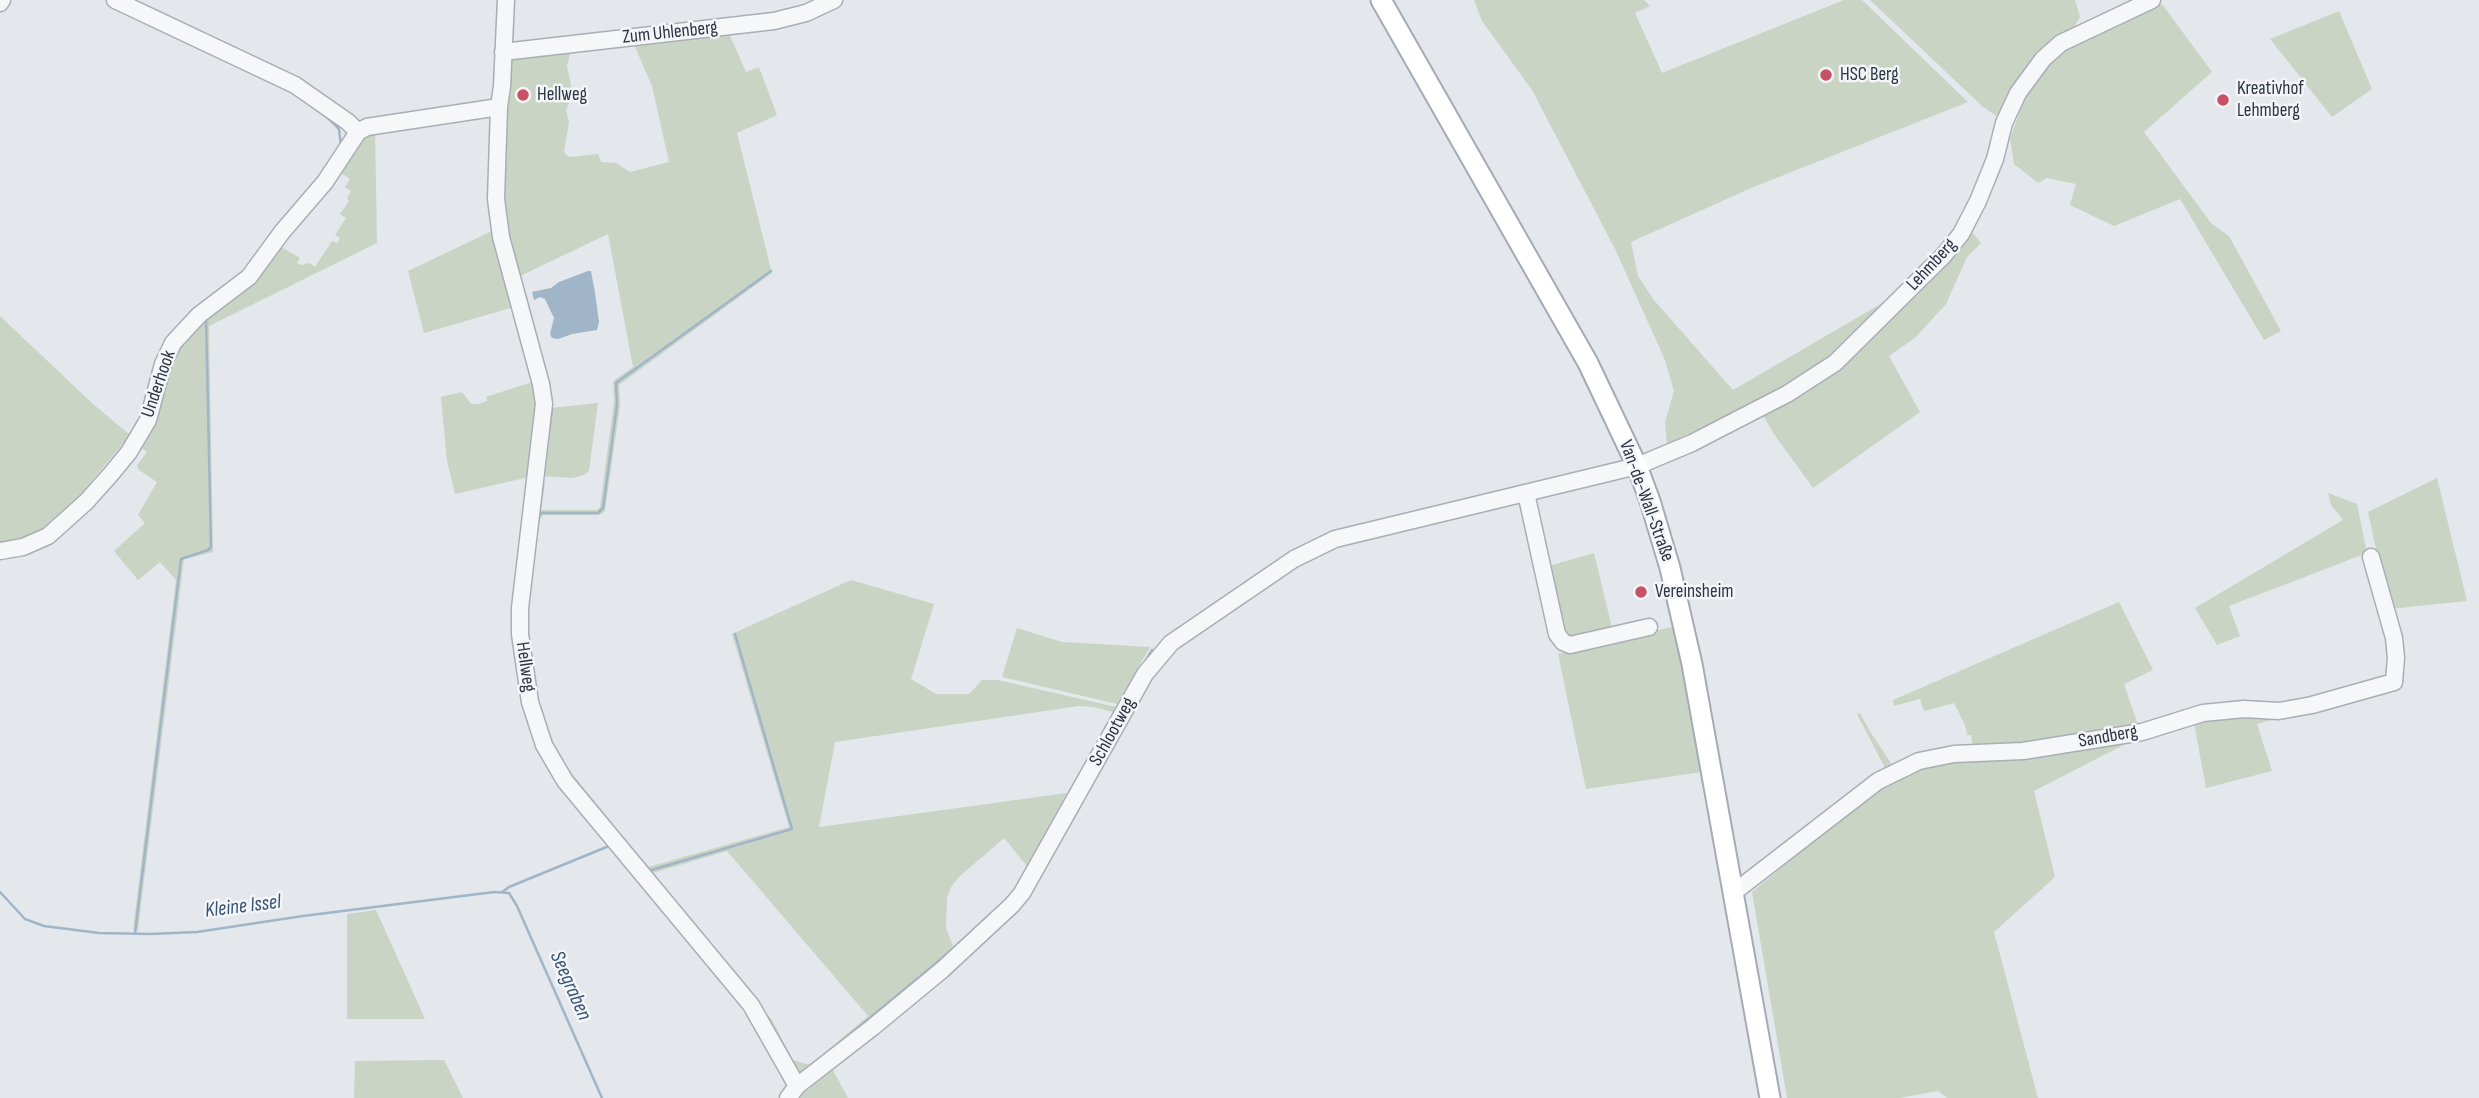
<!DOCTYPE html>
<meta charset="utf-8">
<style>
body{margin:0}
canvas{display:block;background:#e4e7eb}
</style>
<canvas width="2479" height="1098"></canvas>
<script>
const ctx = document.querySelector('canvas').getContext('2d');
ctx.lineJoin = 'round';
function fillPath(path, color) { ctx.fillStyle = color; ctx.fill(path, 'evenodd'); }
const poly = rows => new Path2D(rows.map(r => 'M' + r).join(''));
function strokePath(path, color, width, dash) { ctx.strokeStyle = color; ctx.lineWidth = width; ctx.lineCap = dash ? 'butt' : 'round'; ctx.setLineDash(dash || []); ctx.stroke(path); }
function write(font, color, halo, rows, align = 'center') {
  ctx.font = font + ' "Sofia Sans Condensed",sans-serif'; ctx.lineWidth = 5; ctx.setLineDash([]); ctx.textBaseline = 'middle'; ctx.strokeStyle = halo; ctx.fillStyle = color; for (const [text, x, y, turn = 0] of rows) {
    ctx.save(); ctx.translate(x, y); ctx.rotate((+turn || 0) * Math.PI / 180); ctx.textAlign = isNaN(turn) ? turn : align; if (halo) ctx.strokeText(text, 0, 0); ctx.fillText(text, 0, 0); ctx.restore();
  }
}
fillPath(poly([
 [1474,0,1644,0,1650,6,1635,13,1662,73,1844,0,1862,0,1968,102,1751,188,1631,242,1638,276,1653,299,1733,390,1946,266,1971,231,1981,243,1967,257,1946,304,1915,338,1889,356,1920,412,1813,488,1774,434,1755,402,1667,444,1665,422,1674,391,1665,360,1615,249,1532,90,1482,21],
 [1870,0,2075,0,2080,17,2075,26,2030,63,1996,116,1982,106],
 [2162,4,2212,72,2144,132,2211,223,2229,236,2281,331,2264,340,2180,199,2114,226,2070,205,2076,184,2047,178,2038,183,2014,164,2010,138,2025,99,2046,66,2079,42],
 [2339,11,2372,89,2332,117,2270,39],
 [727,29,746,72,759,67,777,115,737,133,772,273,619,385,620,406,605,511,600,515,543,515,540,519,528,610,530,654,533,676,544,719,561,760,648,867,789,827,732,634,851,580,934,604,911,679,936,694,969,694,982,680,998,680,1116,707,1113,712,1094,707,1079,706,835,742,819,827,1067,793,1027,866,1004,838,959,877,951,887,947,898,946,928,953,946,978,926,981,930,805,1074,798,1073,567,777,547,745,523,635,539,483,545,483,541,510,597,510,600,507,614,401,613,381,633,367,608,234,518,277,508,240,503,201,503,151,509,59,566,47,570,54,567,66,573,95,566,110,569,122,564,152,569,157,598,154,601,162,616,163,630,172,669,162,652,86,632,40],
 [727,851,868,1016,810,1065,793,1060,772,1020,653,873],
 [375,132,377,243,209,326,213,552,184,559,138,930,133,930,176,580,160,562,138,580,114,551,145,523,138,515,157,482,139,470,137,465,147,452,139,446,171,357,203,318,242,293,253,282,278,245,300,258,297,263,301,265,310,263,315,267,332,241,337,243,340,238,335,235,346,218,340,214,349,201,347,198,351,191,345,187,350,179,338,171,369,133],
 [494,230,514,307,424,333,408,271],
 [0,316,93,404,130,435,79,496,44,527,21,544,0,547],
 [535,381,538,385,520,578,533,723,640,883,547,769,536,746,524,709,515,660,512,609,529,477,455,494,447,461,441,397,462,392,471,404,478,404,487,401,486,397],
 [598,403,589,471,584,475,572,478,540,476,550,408],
 [2437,478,2467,601,2389,609,2368,512],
 [2328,493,2357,504,2367,553,2229,606,2240,636,2217,645,2195,608,2343,520,2331,505],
 [1594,553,1613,632,1574,640,1563,635,1545,567],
 [2119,602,2153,670,2124,684,2139,728,2023,746,1973,748,1971,735,1967,735,1965,725,1954,703,1924,711,1920,699,1894,706,1893,700],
 [1676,626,1702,772,1586,789,1558,654],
 [1017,628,1062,642,1150,647,1117,704,1002,677],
 [1860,713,1871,733,1895,769,1887,772,1857,714],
 [2213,714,2282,717,2257,724,2272,771,2206,788,2193,718],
 [2139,737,2034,791,2055,877,1994,932,2038,1098,1947,1098,1938,1091,1899,1098,1787,1098,1752,892,1879,788,1922,768,1958,759,2026,759],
 [376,910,425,1019,347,1019,347,914],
 [444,1060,463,1098,354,1098,355,1061],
 [833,1070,848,1098,798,1098]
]), '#c9d4c5');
fillPath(poly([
 [588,271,591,271,595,293,599,322,597,330,572,334,558,339,552,338,550,334,554,318,545,299,540,297,534,300,532,292,551,288,559,282]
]), '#a1b5c8');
strokePath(poly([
 [326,116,339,129,341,146],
 [548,438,552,410],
 [537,516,542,513,598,513,603,508,617,405,616,383,771,271],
 [1145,662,1152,650],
 [648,871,792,829,735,634],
 [0,892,25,919,44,926,99,933,150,934,197,932,303,916,494,892,509,893,517,906,602,1098],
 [502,892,509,887,609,846],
 [135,933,181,559,208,550,211,547,206,317],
 [768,1020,784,1047],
 [847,1037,952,950]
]), '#a1b5c8', 2.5);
const minor = poly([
 [115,0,295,85,348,122,358,132],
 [506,0,502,86,499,107,496,199,501,237,541,384,544,404,520,608,520,634,530,702,544,745,565,781,751,1005,797,1086],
 [0,3,2,0],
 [503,52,774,21,806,13,834,0],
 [1526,493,1557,634,1563,642,1570,645,1649,627],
 [0,551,23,547,48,536,86,502,111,474,129,452,148,420,163,364,173,343,199,315,249,277,282,232,325,182,358,132,367,127,380,125,499,107],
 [1733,893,1878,781,1919,761,1954,754,2023,751,2142,732,2203,713,2244,709,2279,711,2312,705,2394,682,2396,658,2394,638,2371,557],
 [788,1098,797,1086,873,1027,942,970,1012,905,1022,893,1145,674,1171,643,1294,559,1335,539,1637,466,1692,443,1787,394,1835,363,1944,255,1961,234,1978,201,1995,159,2004,123,2018,93,2043,59,2061,43,2152,0]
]);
const major = poly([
 [1381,0,1588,363,1637,466,1650,501,1670,568,1692,664,1770,1098]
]);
strokePath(minor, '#a9aeb5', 19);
strokePath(major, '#a4abb6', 23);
strokePath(minor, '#f6f7f9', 16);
strokePath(major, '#fff', 19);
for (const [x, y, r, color] of [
 [1826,75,7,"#c75166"],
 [523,95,7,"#c75166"],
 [2223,100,7,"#c75166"],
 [1641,592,7,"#c75166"]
]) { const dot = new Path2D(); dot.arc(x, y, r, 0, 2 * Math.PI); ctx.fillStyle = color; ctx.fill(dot); strokePath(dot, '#f3f5f8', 2.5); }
write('19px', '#2c3542', '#f3f5f8', [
 ["Zum Uhlenberg",670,33,-6],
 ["Lehmberg",1932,265,-47],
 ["Underhook",159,384,-71],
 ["Van-de-Wall-Straße",1646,501,70],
 ["Hellweg",525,667,82],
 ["Schlootweg",1113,732,-61],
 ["Sandberg",2108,737,-10]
]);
write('19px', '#2c3542', '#f3f5f8', [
 ["HSC Berg",1840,75],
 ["Kreativhof",2237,89],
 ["Lehmberg",2237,111],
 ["Hellweg",537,95],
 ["Vereinsheim",1655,592]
], 'left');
write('italic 21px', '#385474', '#f3f5f8', [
 ["Kleine Issel",243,907,-7],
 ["Seegraben",570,986,66]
]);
</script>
